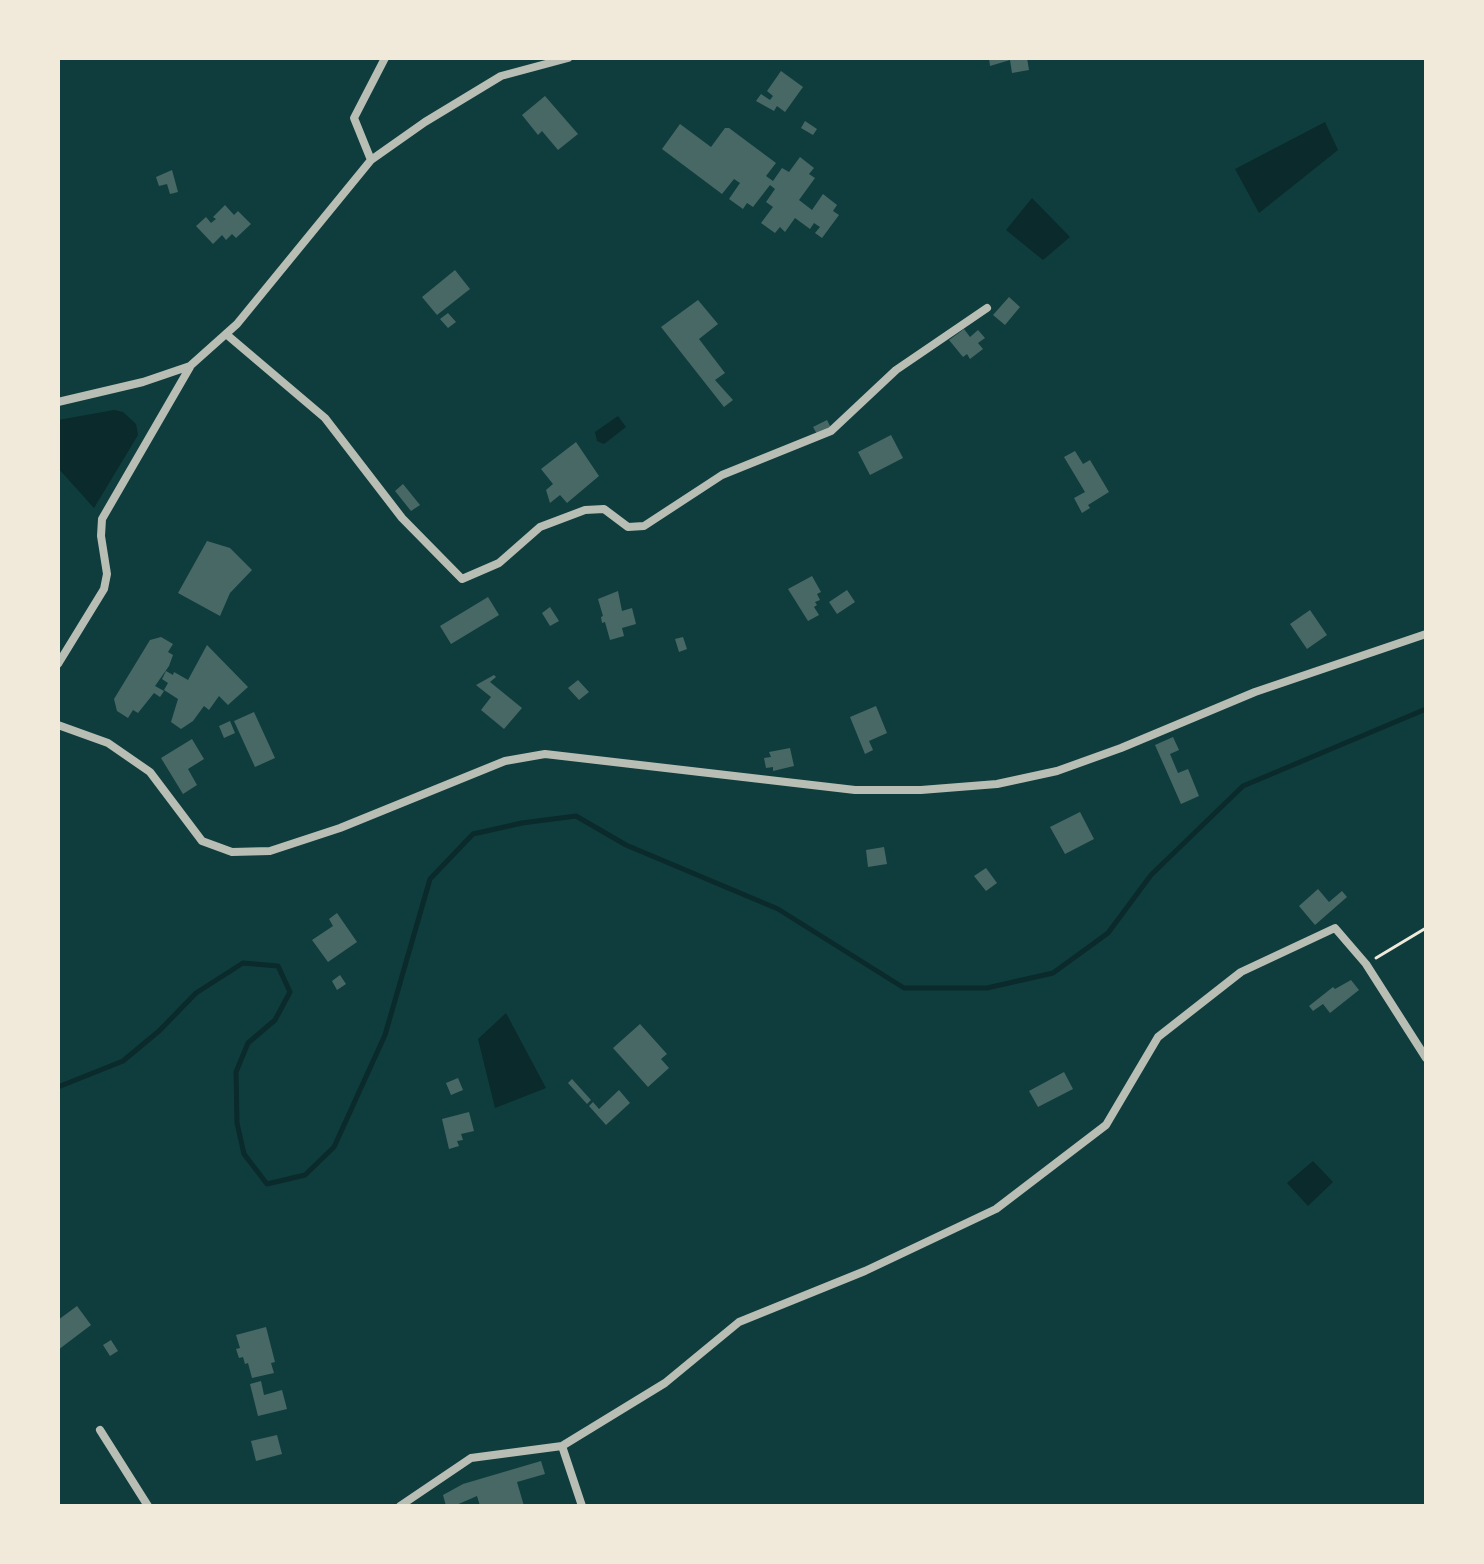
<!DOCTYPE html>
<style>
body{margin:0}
#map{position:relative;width:1484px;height:1564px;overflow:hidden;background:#0f3d3e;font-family:"Sofia Sans Condensed",sans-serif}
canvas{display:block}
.frame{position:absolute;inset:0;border:60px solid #f1e9da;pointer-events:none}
</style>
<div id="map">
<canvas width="1484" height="1564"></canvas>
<div class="frame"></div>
</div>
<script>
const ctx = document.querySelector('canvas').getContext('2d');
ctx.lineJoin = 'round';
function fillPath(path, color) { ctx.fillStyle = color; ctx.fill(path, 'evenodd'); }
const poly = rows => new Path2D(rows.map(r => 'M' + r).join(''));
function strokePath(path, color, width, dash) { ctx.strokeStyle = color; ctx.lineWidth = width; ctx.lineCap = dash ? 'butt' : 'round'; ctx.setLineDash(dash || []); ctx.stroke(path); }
fillPath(poly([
 [1325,122,1338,150,1259,213,1235,169],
 [1032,198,1070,237,1043,260,1006,230],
 [114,410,123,412,136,424,138,435,94,508,58,468,58,420],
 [618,416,626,427,604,444,597,441,595,432],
 [506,1013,546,1088,495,1108,478,1039],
 [1313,1161,1333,1182,1308,1206,1287,1183]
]), '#0a2a2b');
strokePath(poly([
 [58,1087,123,1061,159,1031,196,993,243,963,278,966,290,992,275,1020,248,1043,236,1072,237,1123,244,1154,267,1184,305,1175,334,1147,385,1035,430,879,473,834,522,823,576,816,626,845,778,909,904,988,987,988,1053,973,1108,933,1151,875,1243,786,1426,709]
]), '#0a2a2b', 5);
fillPath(poly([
 [989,58,1027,58,1029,70,1012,73,1010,60,990,66],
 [781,71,803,87,785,112,777,106,774,111,756,101,761,94,770,100,773,96,767,91],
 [545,96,578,134,558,150,542,131,538,135,522,115],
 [805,121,817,129,813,135,801,128],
 [680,124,711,147,725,128,729,128,776,163,766,176,773,181,782,168,789,172,800,157,814,168,809,174,815,178,799,200,812,210,823,194,837,205,833,211,839,215,822,238,815,233,820,227,814,223,810,229,795,218,785,232,780,227,775,233,761,223,773,207,766,202,775,189,770,185,753,207,747,203,743,209,729,199,740,183,734,179,722,194,662,149],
 [172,170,178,192,170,194,167,184,159,186,156,177],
 [225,205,234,215,238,211,251,224,236,238,232,234,226,240,222,235,213,244,196,226,206,217,211,223,216,219,213,217],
 [455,270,470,289,437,315,422,297],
 [1009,297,1020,307,1005,325,993,315],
 [698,300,718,324,699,339,725,373,715,380,733,400,724,407,661,327],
 [448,313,456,322,448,328,440,319],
 [964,329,970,337,978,330,985,338,978,343,983,349,970,359,967,354,963,357,949,340],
 [827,420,831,428,817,434,813,427],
 [891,435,903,458,870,475,858,452],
 [576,442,599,476,567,503,560,495,550,503,546,490,553,484,541,469],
 [1075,451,1083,464,1090,460,1109,492,1088,505,1090,508,1082,513,1074,498,1085,492,1064,457],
 [403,484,420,505,411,511,395,491],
 [207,541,230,548,252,570,230,593,220,616,178,593],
 [812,576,821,592,817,594,820,600,815,602,817,605,814,607,819,615,808,621,788,589],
 [847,590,855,602,837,614,829,602],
 [618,591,622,611,632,608,636,624,622,628,624,636,610,640,605,622,602,623,601,617,603,616,598,599],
 [488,597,499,615,451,644,440,626],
 [550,607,559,621,550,626,542,613],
 [1310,610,1327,635,1307,649,1290,624],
 [161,637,173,644,168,652,173,655,169,666,155,686,164,691,160,697,154,693,138,713,133,710,128,718,117,711,114,699,150,640],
 [683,637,687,649,679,652,675,639],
 [207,645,248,687,228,705,219,696,209,710,204,706,193,721,181,729,171,722,178,699,164,690,168,683,162,679,166,671,173,675,174,672,188,680],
 [494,675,496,677,490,682,522,708,504,729,481,710,491,697,476,685],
 [578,680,589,692,579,700,568,688],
 [876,706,887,733,869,741,873,750,865,754,850,717],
 [254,712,275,758,255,767,234,721],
 [230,721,235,733,224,738,219,726],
 [1173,737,1179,750,1170,754,1178,773,1188,769,1199,796,1181,804,1155,745],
 [192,739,204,759,188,769,197,785,183,794,161,758],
 [790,748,794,766,773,771,773,767,766,768,764,758,771,757,769,752],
 [1080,812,1094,839,1065,854,1050,827],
 [884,847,887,864,868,867,866,850],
 [986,868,997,883,986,891,974,876],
 [1318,889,1329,902,1342,891,1347,897,1315,925,1299,906],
 [337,913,357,942,328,962,312,940,333,926,329,919],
 [340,975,346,984,337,990,332,981],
 [1351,980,1359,990,1330,1013,1323,1004,1313,1011,1309,1006,1333,987,1335,989],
 [640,1024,667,1054,661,1059,669,1068,648,1087,613,1048],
 [1064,1072,1073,1089,1038,1107,1029,1091],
 [458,1078,463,1090,451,1095,446,1083],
 [572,1079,591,1100,587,1104,568,1083],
 [619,1090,630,1103,606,1125,589,1106,593,1102,599,1109],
 [469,1112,474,1131,461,1134,463,1140,457,1141,459,1146,449,1149,442,1119],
 [77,1306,91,1325,58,1350,58,1320],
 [266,1327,275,1362,271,1363,274,1373,252,1378,248,1363,245,1364,243,1357,239,1358,236,1349,240,1348,236,1335],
 [111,1340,118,1351,110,1356,103,1345],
 [261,1381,264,1395,282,1390,287,1409,258,1416,250,1384],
 [277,1435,282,1454,256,1461,251,1441],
 [541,1461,545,1474,517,1482,524,1506,480,1506,477,1496,454,1506,446,1506,443,1495,463,1484]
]), '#486865');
strokePath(poly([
 [1376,958,1426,928]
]), '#f1e9da', 3);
strokePath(poly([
 [371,160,354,118,385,58],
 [226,334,325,418,402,518,462,579,499,563,540,527,585,510,604,509,628,527,644,526,722,475,831,431,896,370,987,308],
 [58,402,143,382,190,366,237,324,371,160,425,122,501,76,568,58],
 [58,664,104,589,107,574,101,536,102,519,190,367],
 [58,725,108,743,150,772,202,841,232,852,270,851,340,828,505,761,545,754,855,790,921,790,997,784,1057,771,1121,748,1255,692,1426,634],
 [100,1430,148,1506],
 [562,1446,665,1383,739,1322,865,1271,996,1209,1106,1125,1158,1037,1241,972,1335,928,1366,964,1426,1058],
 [400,1506,471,1458,562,1446,582,1506]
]), '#b8beb3', 8);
</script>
